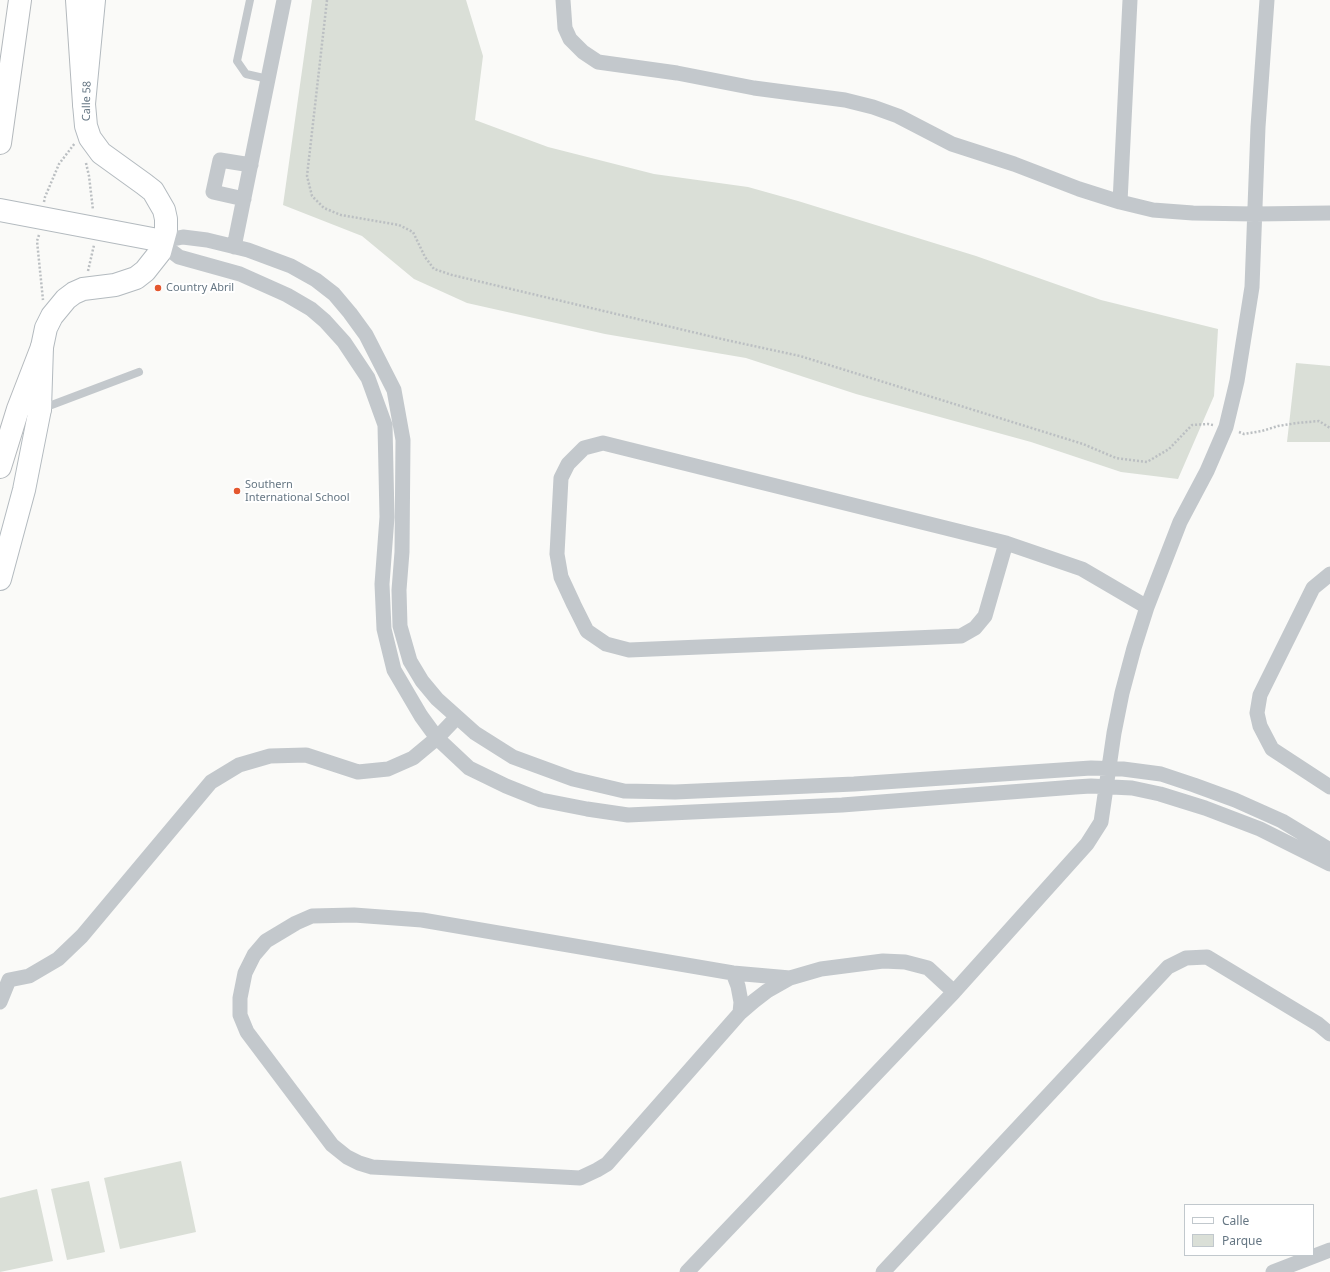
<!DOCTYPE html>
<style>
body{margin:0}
#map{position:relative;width:1330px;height:1272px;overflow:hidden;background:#fafaf8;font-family:"Noto Sans",sans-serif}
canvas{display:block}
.legend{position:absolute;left:1184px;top:1204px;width:130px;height:52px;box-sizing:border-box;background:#fff;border:1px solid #c1c8cd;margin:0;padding:5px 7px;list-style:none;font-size:12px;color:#657683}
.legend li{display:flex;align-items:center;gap:8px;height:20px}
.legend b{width:20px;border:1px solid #c1c8cd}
</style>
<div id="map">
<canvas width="1330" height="1272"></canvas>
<ul class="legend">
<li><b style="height:5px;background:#fff"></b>Calle</li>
<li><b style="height:11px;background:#dadfd7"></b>Parque</li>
</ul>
</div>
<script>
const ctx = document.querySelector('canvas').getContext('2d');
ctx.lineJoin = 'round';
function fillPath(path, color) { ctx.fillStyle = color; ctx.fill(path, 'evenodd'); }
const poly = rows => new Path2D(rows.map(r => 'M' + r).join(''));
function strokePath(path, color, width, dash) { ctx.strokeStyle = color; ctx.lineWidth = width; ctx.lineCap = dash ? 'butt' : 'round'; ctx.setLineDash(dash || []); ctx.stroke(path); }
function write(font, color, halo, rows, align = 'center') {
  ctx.font = font + ' "Noto Sans",sans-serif'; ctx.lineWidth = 4; ctx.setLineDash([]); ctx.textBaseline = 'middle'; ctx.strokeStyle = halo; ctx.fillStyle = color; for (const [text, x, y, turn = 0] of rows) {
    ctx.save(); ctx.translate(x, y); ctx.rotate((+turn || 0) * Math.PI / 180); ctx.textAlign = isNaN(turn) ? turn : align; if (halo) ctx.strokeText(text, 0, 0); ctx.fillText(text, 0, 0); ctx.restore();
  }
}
fillPath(poly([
 [312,0,466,0,483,56,475,120,548,147,654,174,748,187,798,201,976,256,1101,300,1218,329,1214,396,1178,479,1121,472,1031,442,856,394,746,358,605,334,467,303,414,279,362,236,283,205],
 [1296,363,1330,366,1330,442,1287,442],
 [181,1161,196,1232,120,1249,104,1178],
 [89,1181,105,1252,67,1260,51,1189],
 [37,1189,53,1261,0,1272,0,1198]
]), '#dadfd7');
const secondary = poly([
 [0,210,163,241],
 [0,579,24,490,40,409,42,347,46,328,52,316,66,299,74,293,83,289,115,285,136,278,145,271,160,252,166,230,166,219,164,210,153,191,144,184,101,153,90,138,86,126,84,104,94,0]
]);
const highway = poly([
 [77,0,84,104],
 [0,143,20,0],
 [18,409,22,406,26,404,32,404,36,405,40,409],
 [0,467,18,409,42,347]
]);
strokePath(secondary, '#b3babf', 24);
strokePath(highway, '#b4b9bd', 24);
strokePath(poly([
 [327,0,307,176,312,196,324,208,341,215,399,225,413,232,425,257,434,269,452,275,726,340,800,356,1083,444,1116,458,1147,462,1169,449,1192,425,1208,424,1213,425],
 [86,163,89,176,93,210],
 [44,202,45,197,59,164,75,143],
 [39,235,37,241,43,300],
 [88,271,94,245],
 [1239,432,1244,434,1262,431,1278,426,1297,423,1319,421,1330,428]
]), '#bbbfc2', 2.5, [2, 2]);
strokePath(poly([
 [250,0,237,61,246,74,268,79],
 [41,409,139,372]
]), '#c3c8cc', 8);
strokePath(poly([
 [563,0,565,28,570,39,583,52,598,62,677,73,754,88,845,100,873,107,898,116,952,144,1014,164,1079,189,1120,202,1153,210,1193,213,1255,214,1330,213],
 [244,199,213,192,220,160,251,165],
 [1120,202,1130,0],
 [234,247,284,0],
 [1006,543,985,616,975,628,961,636,629,650,606,644,587,631,574,605,561,577,557,554,561,478,568,464,584,448,603,443,1006,543,1082,569,1147,607],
 [1330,574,1313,588,1260,695,1257,713,1260,726,1272,749,1330,787],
 [1330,850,1282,821,1235,800,1194,785,1161,774,1123,769,1091,768,854,784,675,792,624,791,573,779,513,757,475,733,437,699,422,681,410,661,400,626,399,590,402,552,403,440,394,390,366,335,350,313,334,294,316,280,291,266,248,250,207,240,183,237,163,241,170,250,179,257,240,274,287,295,311,309,325,321,344,342,368,378,385,425,387,517,382,584,384,629,394,670,421,716,437,738,469,768,506,786,541,800,587,809,628,815,842,805,1075,787,1091,786,1132,788,1160,794,1205,808,1260,829,1330,864],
 [733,973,738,986,741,1002,740,1013],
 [790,978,733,973,422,920,354,915,312,916,296,923,266,941,254,955,245,973,240,998,240,1015,247,1032,332,1145,347,1157,359,1163,372,1167,580,1178,597,1170,607,1164,740,1013,754,1001,767,991,790,978,821,969,883,961,905,962,928,968,954,992],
 [0,1002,9,980,29,976,58,959,82,936,211,782,239,765,270,756,306,755,358,772,388,769,413,758,437,738,457,717],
 [687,1272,954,992,1087,844,1101,822,1114,733,1122,693,1134,648,1147,607,1180,522,1207,471,1226,427,1237,381,1252,287,1258,127,1267,0],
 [883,1272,1168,967,1186,958,1207,957,1318,1024,1330,1034],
 [1273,1272,1330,1250]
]), '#c3c8cc', 15);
strokePath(secondary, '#fff', 22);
strokePath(highway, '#fff', 22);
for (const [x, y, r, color] of [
 [158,288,4,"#e4572e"],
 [237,491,4,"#e4572e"]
]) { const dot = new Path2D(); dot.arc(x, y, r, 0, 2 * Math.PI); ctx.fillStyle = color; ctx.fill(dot); strokePath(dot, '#fff', 1.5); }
write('11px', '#657683', '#fff', [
 ["Calle 58",87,101,-89]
]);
write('11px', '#657683', '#fff', [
 ["Country Abril",166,288],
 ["Southern",245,485],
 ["International School",245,498]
], 'left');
</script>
